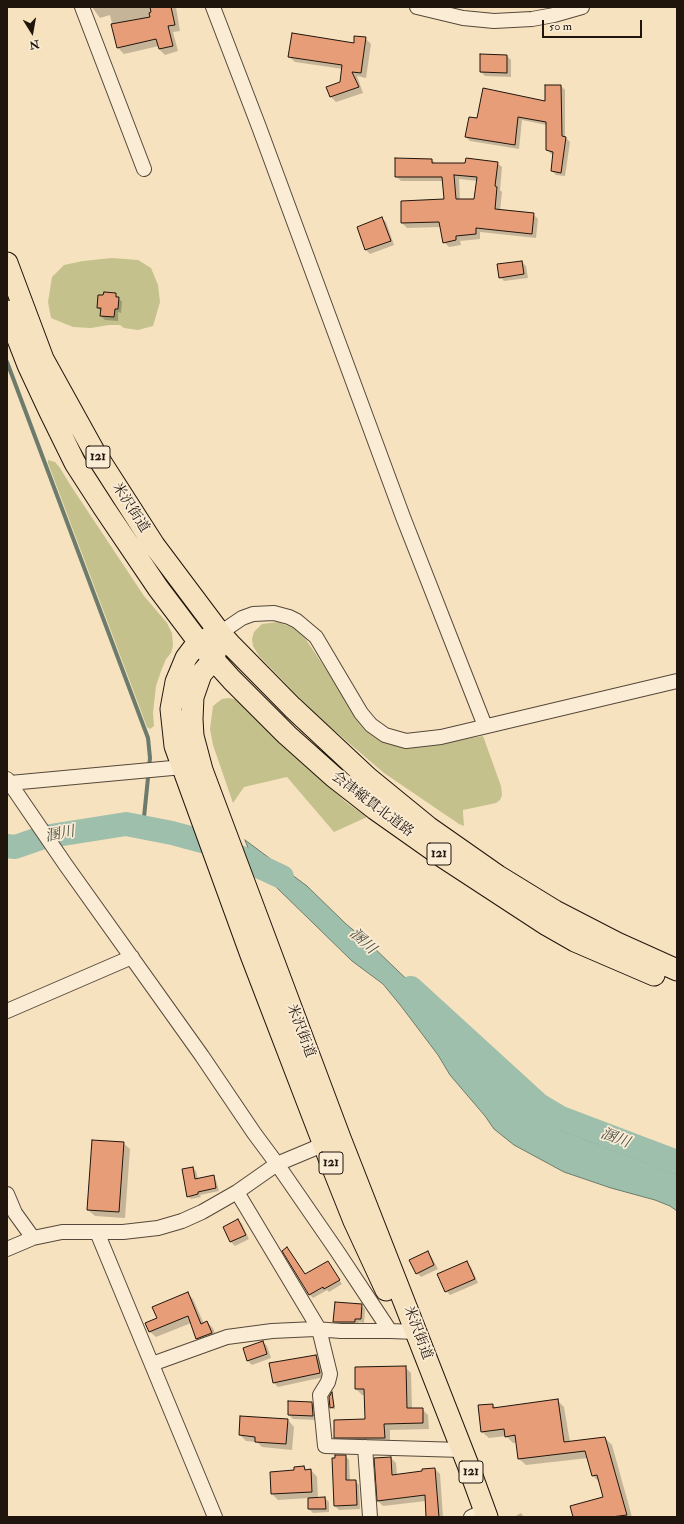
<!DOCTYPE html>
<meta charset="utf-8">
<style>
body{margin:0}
#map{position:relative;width:684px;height:1524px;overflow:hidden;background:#f7e2bf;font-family:"IM FELL Double Pica",serif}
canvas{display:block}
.frame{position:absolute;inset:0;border:8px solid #20150d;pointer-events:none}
.north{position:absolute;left:12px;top:12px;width:40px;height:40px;-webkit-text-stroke:3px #faecd5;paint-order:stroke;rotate:169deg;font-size:11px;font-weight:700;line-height:16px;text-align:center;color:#20150d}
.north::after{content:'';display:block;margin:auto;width:14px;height:18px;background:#20150d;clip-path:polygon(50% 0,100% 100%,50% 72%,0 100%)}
.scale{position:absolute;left:542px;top:20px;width:100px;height:18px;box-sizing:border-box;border:2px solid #20150d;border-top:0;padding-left:5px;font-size:12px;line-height:14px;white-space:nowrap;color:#20150d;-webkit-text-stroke:3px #faecd5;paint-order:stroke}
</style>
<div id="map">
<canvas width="684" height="1524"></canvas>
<div class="frame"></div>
<div class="north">N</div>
<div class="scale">50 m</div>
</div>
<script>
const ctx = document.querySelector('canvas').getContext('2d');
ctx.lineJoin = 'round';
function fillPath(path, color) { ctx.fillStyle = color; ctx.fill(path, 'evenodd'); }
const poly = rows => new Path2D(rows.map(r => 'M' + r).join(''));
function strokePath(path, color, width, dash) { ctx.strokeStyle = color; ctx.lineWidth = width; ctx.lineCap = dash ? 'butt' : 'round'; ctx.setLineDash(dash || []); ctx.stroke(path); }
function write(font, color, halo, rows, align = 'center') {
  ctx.font = font + ' "IM FELL Double Pica","Noto Serif JP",serif'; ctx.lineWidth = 3.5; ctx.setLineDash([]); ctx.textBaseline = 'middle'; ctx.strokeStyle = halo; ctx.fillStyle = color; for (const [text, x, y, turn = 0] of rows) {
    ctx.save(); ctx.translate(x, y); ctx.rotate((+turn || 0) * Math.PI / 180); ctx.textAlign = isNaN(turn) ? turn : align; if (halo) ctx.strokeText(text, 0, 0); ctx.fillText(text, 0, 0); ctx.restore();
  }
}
fillPath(poly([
 [112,258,138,260,151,268,158,285,160,302,153,326,138,330,124,328,120,325,109,325,91,328,73,327,51,318,48,302,52,277,64,265,83,261],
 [48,460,55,462,60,468,71,486,144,596,167,623,172,633,173,646,171,653,166,659,161,671,156,686,153,713,154,726,150,729,147,727,48,463],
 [278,622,295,629,305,638,357,716,369,731,443,743,483,736,501,786,502,795,500,800,496,803,463,810,463,813,464,826,459,824,384,773,315,714,259,656,253,646,252,639,254,632,262,624],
 [229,698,242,701,290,752,347,803,367,817,334,832,287,777,244,787,233,803,213,745,210,729,213,706,222,699]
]), '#c4c18d');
const water = poly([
 [245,840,307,886,346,924,370,944,425,997,463,1046,530,1108,558,1129,677,1174,677,1211,670,1206,655,1200,611,1188,564,1172,514,1145,494,1129,485,1116,450,1075,438,1055,401,1006,383,984,352,961,273,884,257,872,245,840]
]);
fillPath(water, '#9ebfab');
strokePath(water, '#6c7b6c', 1);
fillPath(poly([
 [92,7,176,7,180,31,173,32,178,51,165,55,159,49,159,46,124,54,118,48,110,15,100,18],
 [365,38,371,44,366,78,357,76,363,93,336,102,331,97,341,83,343,69,295,62,289,57,354,44],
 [481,55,507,56,511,60,511,77,485,76,481,72],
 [561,86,565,90,565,137,570,142,565,176,556,175,552,171,554,154,551,154,547,150,547,125,522,120,519,149,470,141,466,137,478,119,546,102],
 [432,160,436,164,497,163,502,167,500,190,502,192,500,211,533,214,538,219,536,238,480,232,480,239,460,241,461,245,449,247,444,242,441,227,407,228,402,223,402,202,445,200,443,181,401,181,396,176],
 [459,179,478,181,475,200,460,200],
 [382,218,386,222,394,245,370,254,366,250],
 [522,262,526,266,528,278,504,281,500,277],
 [115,294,122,302,121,313,118,312,118,321,105,320,101,316,101,311,98,308],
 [123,1143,130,1149,125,1218,95,1216,88,1210],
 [193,1168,196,1171,198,1179,213,1176,216,1180,219,1191,200,1195,201,1197,191,1199,188,1196],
 [238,1220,242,1224,249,1239,235,1246,231,1242,224,1227],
 [287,1248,306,1275,328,1262,342,1284,329,1292,327,1290,313,1298,309,1294],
 [427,1252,431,1256,438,1269,421,1277,417,1273],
 [467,1263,471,1267,478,1283,450,1295,446,1291],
 [187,1293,193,1299,204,1324,207,1322,213,1328,217,1339,203,1344,197,1338,191,1323,156,1337,150,1332,147,1323,158,1318],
 [361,1305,365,1309,364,1323,359,1322,359,1326,338,1325,334,1321],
 [263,1342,267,1346,271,1358,252,1365,248,1361],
 [316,1356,320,1360,324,1377,278,1387,274,1383,270,1364],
 [405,1367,411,1373,412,1409,422,1409,428,1415,429,1429,390,1430,390,1444,341,1443,335,1437,366,1420,365,1395,362,1395,356,1389],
 [332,1393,335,1409,332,1409,331,1407,330,1397],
 [557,1400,564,1407,570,1442,605,1438,612,1445,632,1517,574,1517,604,1497,600,1483,593,1476,588,1458,526,1465,519,1459,517,1443,513,1443,506,1436,489,1438,482,1432,493,1405,497,1409],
 [312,1403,316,1407,317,1420,293,1419,289,1415],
 [288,1420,294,1427,292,1450,262,1447,257,1442,246,1441,240,1435],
 [345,1456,349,1460,350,1481,355,1481,359,1485,360,1509,339,1510,335,1506],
 [391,1458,396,1463,397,1475,423,1472,423,1470,435,1469,440,1474,443,1517,427,1517,426,1501,383,1506,378,1501],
 [304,1467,308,1471,311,1470,317,1477,318,1499,325,1498,329,1502,329,1512,313,1513,309,1509,309,1498,278,1500,272,1494,295,1471],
 [521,1513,524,1517,514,1517]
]), '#0003');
strokePath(poly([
 [7,362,148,738,150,758,143,827]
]), '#6c7b6c', 4);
strokePath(poly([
 [7,846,15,847,44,837,126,824,172,833,209,843,282,877],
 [411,988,539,1105,561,1118,677,1162]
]), '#9ebfab', 24);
const building = poly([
 [150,7,171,7,175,25,168,26,173,46,159,49,156,39,117,48,111,24,150,17,149,13,151,12,150,7],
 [292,33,354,43,354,36,366,37,361,73,352,72,359,87,330,97,326,87,340,82,342,65,288,57,292,33],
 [480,54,507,55,507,73,480,72,480,54],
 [545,85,561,85,562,136,566,137,561,173,551,171,553,152,546,150,546,122,518,117,515,145,465,137,469,117,477,118,483,88,545,101,545,85],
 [395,158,432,159,432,163,465,163,466,158,498,162,495,186,497,187,495,209,534,213,532,234,476,228,476,234,456,236,456,240,443,243,439,222,401,223,401,201,444,199,442,177,395,177,395,158],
 [454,175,477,177,474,199,456,199,454,175],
 [382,217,391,241,365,250,357,227,382,217],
 [522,261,524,274,499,278,497,264,522,261],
 [104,292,116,293,116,297,119,297,118,309,115,309,114,317,100,316,101,308,97,308,98,295,103,295,104,292],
 [92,1140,124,1142,119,1212,87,1210,92,1140],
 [193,1167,195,1179,214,1175,216,1188,198,1192,198,1194,187,1197,182,1169,193,1167],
 [238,1219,246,1235,230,1242,223,1227,238,1219],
 [287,1247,305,1274,328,1261,340,1280,324,1289,323,1287,309,1295,282,1251,287,1247],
 [428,1251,434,1265,416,1274,409,1260,428,1251],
 [467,1261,475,1279,445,1292,437,1274,467,1261],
 [188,1292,201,1324,207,1321,212,1333,196,1339,188,1316,149,1332,145,1323,157,1318,152,1307,188,1292],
 [335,1302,362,1304,361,1319,355,1319,355,1322,333,1322,335,1302],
 [263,1341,267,1354,247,1361,243,1348,263,1341],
 [316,1355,320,1373,273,1383,269,1363,316,1355],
 [406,1366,407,1408,423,1408,423,1423,384,1424,385,1438,334,1438,334,1420,365,1419,364,1389,355,1389,355,1367,406,1366],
 [332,1392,334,1407,330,1408,329,1397,332,1392],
 [558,1399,564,1442,605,1437,627,1515,611,1517,573,1517,570,1506,603,1497,597,1475,592,1476,585,1451,518,1459,515,1435,505,1437,504,1429,481,1432,478,1405,493,1404,493,1408,558,1399],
 [288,1401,312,1402,313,1416,288,1415,288,1401],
 [240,1416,288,1419,286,1444,255,1442,255,1437,239,1435,240,1416],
 [335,1455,346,1455,346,1480,356,1480,357,1505,334,1506,332,1458,335,1458,335,1455],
 [391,1457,392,1475,422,1471,422,1469,435,1468,439,1517,426,1517,425,1495,377,1501,374,1458,391,1457],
 [304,1466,305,1470,311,1469,312,1492,271,1494,270,1472,294,1470,294,1467,304,1466],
 [325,1497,326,1509,308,1509,308,1498,325,1497]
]);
fillPath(building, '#e69d78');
strokePath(building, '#20150d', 1);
const minor = poly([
 [82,7,144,169],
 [213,7,259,127,403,517,485,726],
 [417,7,463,18,494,21,532,19,554,15,582,7],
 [220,633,242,618,253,614,274,613,289,617,297,621,316,637,361,713,371,725,385,735,406,741,441,737,677,681],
 [7,779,65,864,202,1056,254,1133,277,1164,337,1251,390,1331,416,1332],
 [10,783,183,767],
 [7,1011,132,957],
 [237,1192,319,1329,330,1374,328,1382,320,1395,325,1446,462,1450],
 [7,1194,15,1213,33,1238],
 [97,1232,215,1517],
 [7,1249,33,1238,62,1232,123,1232,158,1228,182,1221,202,1212,237,1192,277,1164,332,1141],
 [152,1364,227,1337,272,1331,315,1329,341,1331,390,1331],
 [365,1447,370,1517],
 [471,1517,484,1511]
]);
const highway = poly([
 [7,263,43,359,95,453,154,545,220,633,230,644,292,707,368,778,428,827,498,876,555,911,617,943,677,970],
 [7,311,28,365,50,412,75,463,104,508,158,588,204,649,232,680,287,735,334,777,375,809,443,857,547,925,575,941,654,975],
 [211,637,199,642,195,646,186,658,176,682,171,709,175,746,251,955,332,1166,354,1221,386,1290],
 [217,645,214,659,201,674,193,697,192,719,193,736,202,770,340,1138,468,1465,487,1517]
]);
strokePath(minor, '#56483a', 16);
strokePath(highway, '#20150d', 23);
strokePath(minor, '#faecd5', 14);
strokePath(highway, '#f7e2bf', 21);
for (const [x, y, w] of [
 [98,457,24],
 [439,854,24],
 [331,1163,24],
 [471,1472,24]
]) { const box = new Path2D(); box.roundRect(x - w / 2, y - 11, w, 22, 3); ctx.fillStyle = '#faecd5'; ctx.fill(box); strokePath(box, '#20150d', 1); }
write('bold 13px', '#20150d', null, [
 ["121",98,457],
 ["121",439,854],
 ["121",331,1163],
 ["121",471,1472]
]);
write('14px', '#20150d', '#faecd5', [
 ["米沢街道",130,508,57],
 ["会津縦貫北道路",372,805,37],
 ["米沢街道",300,1031,69],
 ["米沢街道",417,1333,69]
]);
write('italic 15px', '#4c5044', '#faecd5', [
 ["溷川",60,835,-11],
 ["溷川",362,942,42],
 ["溷川",615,1139,21]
]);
</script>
